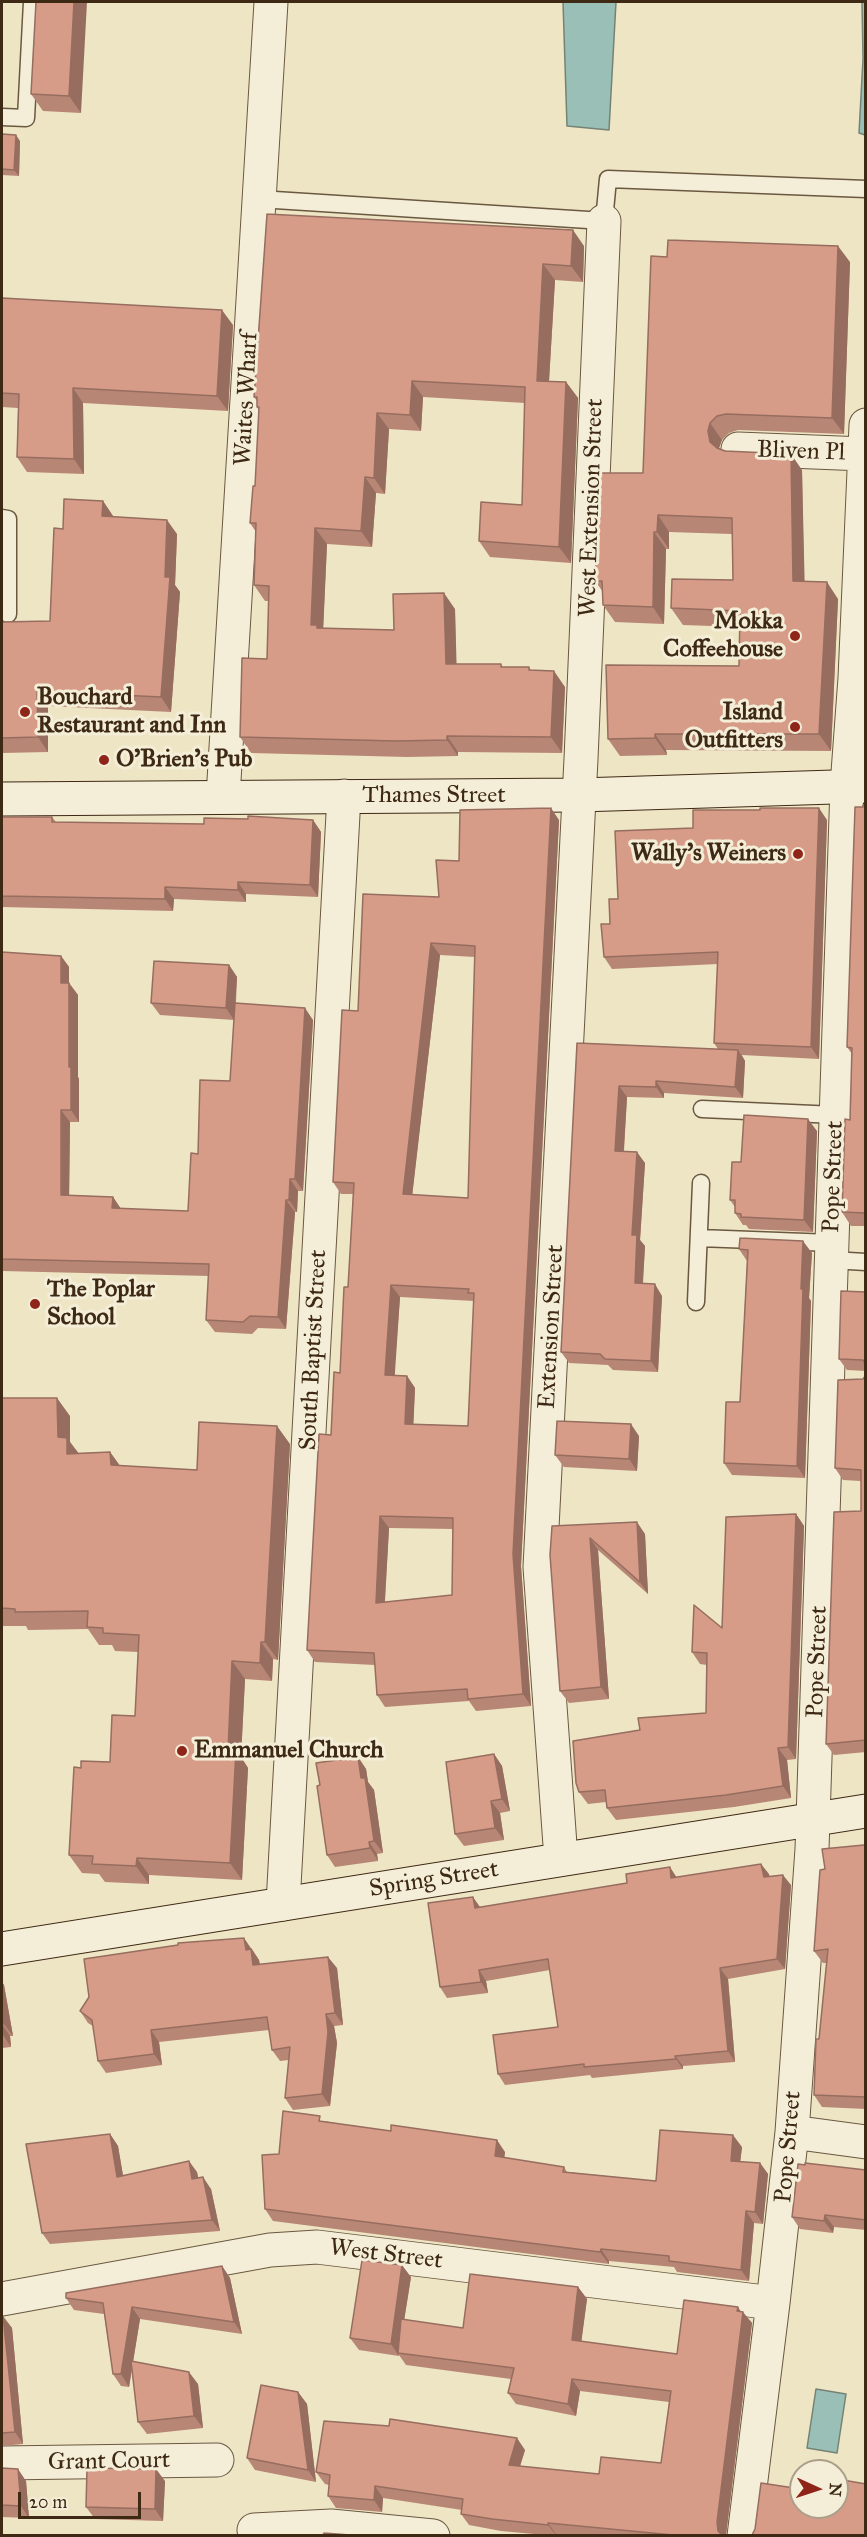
<!DOCTYPE html>
<style>
body{margin:0}
#map{position:relative;width:867px;height:2537px;overflow:hidden;background:#eee5c4;font-family:"IM FELL Great Primer",serif}
canvas{display:block}
.frame{position:absolute;inset:0;border:3px solid #3e2914;pointer-events:none}
.north{position:absolute;left:789px;top:2459px;width:60px;height:60px;box-sizing:border-box;background:#f4eed9;border:2px solid #ab9f8a;border-radius:50%;rotate:93deg;font-size:16px;font-weight:700;line-height:24px;text-align:center;color:#3e2914}
.north::after{content:'';display:block;margin:auto;width:21px;height:27px;background:#8f2418;clip-path:polygon(50% 0,100% 100%,50% 72%,0 100%)}
.scale{position:absolute;left:18px;top:2492px;width:123px;height:27px;box-sizing:border-box;border:3px solid #3e2914;border-top:0;padding-left:8px;font-size:18px;line-height:21px;white-space:nowrap;color:#3e2914;-webkit-text-stroke:4px #f4eed9;paint-order:stroke}
</style>
<div id="map">
<canvas width="867" height="2537"></canvas>
<div class="frame"></div>
<div class="north">N</div>
<div class="scale">20 m</div>
</div>
<script>
const ctx = document.querySelector('canvas').getContext('2d');
ctx.lineJoin = 'round';
function fillPath(path, color) { ctx.fillStyle = color; ctx.fill(path, 'evenodd'); }
const poly = rows => new Path2D(rows.map(r => 'M' + r).join(''));
function strokePath(path, color, width, dash) { ctx.strokeStyle = color; ctx.lineWidth = width; ctx.lineCap = dash ? 'butt' : 'round'; ctx.setLineDash(dash || []); ctx.stroke(path); }
function write(font, color, halo, rows, align = 'center') {
  ctx.font = font + ' "IM FELL Great Primer",serif'; ctx.lineWidth = 6; ctx.setLineDash([]); ctx.textBaseline = 'middle'; ctx.strokeStyle = halo; ctx.fillStyle = color; for (const [text, x, y, turn = 0] of rows) {
    ctx.save(); ctx.translate(x, y); ctx.rotate((+turn || 0) * Math.PI / 180); ctx.textAlign = isNaN(turn) ? turn : align; if (halo) ctx.strokeText(text, 0, 0); ctx.fillText(text, 0, 0); ctx.restore();
  }
}
const water = poly([
 [563,2,616,2,609,130,567,126,563,2],
 [862,2,866,2,865,135,859,133,863,59,862,2],
 [816,2389,846,2394,837,2453,807,2448,816,2389]
]);
fillPath(water, '#99bfb6');
strokePath(water, '#758375', 1.5);
const lane = poly([
 [2,117,26,118,32,2],
 [259,199,604,221,608,179,866,189],
 [2,518,8,519,8,614],
 [702,1109,836,1115],
 [699,1238,832,1243],
 [831,1260,866,1262],
 [696,1302,701,1183]
]);
const street = poly([
 [738,449,864,454],
 [223,797,271,2],
 [561,1859,540,1567,581,759,604,221],
 [283,1904,344,796],
 [792,2132,866,2142],
 [2,2299,270,2250,317,2247,773,2303],
 [2,2463,217,2460],
 [254,2530,331,2526,433,2536],
 [744,2536,773,2303,792,2132,812,1849,847,786,855,678,866,425]
]);
const secondary = poly([
 [2,799,579,795,866,786],
 [2,1949,866,1811]
]);
strokePath(lane, '#6a5840', 19);
strokePath(street, '#6a5840', 35);
strokePath(secondary, '#3e2914', 35);
strokePath(lane, '#f4eed9', 16);
strokePath(street, '#f4eed9', 33);
strokePath(secondary, '#f4eed9', 33);
fillPath(poly([
 [36,2,81,113,43,111,31,94],
 [2,134,20,141,19,176,2,175],
 [267,214,584,246,583,282,555,280,549,382,566,382,578,398,571,563,490,557,479,541,522,505,525,403,423,397,421,431,389,429,385,494,376,493,372,547,327,544,323,628,394,630,455,609,456,664,501,664,503,667,529,667,531,670,565,687,562,753,458,752,458,756,407,757,251,753,240,737,267,659,269,601,265,601,254,585,256,532,250,523,255,486,259,411,257,407,257,401,254,397],
 [850,262,844,434,738,430,729,433,722,440,719,448,720,449,802,470,804,582,838,599,831,751,666,750,667,755,620,756,608,739,739,666,740,627,683,625,671,608,733,580,732,534,669,532,669,549,666,549,664,624,615,622,603,605,603,592,595,581,643,473],
 [2,298,233,325,228,411,83,403,84,474,27,472,17,457,18,408,2,407],
 [103,501,113,516,113,517,177,534,175,585,180,592,171,712,48,706,48,752,2,753,2,622,50,621,63,529],
 [866,805,866,1226,851,1226,842,1212,850,1120,852,1054,847,1047,863,807],
 [2,817,52,817,56,822,204,824,248,819,313,820,321,832,318,897,246,894,246,902,174,899,173,911,2,907],
 [559,820,521,1566,531,1706,476,1711,469,1701,385,1707,377,1695,375,1665,315,1662,307,1650,331,1435,340,1373,348,1287,353,1194,341,1194,333,1182,358,1011,439,897,459,861],
 [440,955,475,957,468,1198,412,1195],
 [400,1297,474,1301,468,1426,413,1424,415,1388,407,1376,394,1375],
 [389,1528,453,1529,452,1595,385,1602],
 [827,820,819,1059,742,1055,745,1061,743,1098,664,1093,664,1098,627,1097,624,1151,645,1163,640,1240,645,1246,643,1284,662,1296,658,1372,613,1370,608,1365,569,1363,561,1352,577,1043,718,1049,714,1043,718,964,612,969,604,957,610,924,618,899,693,828],
 [2,952,61,956,69,967,69,983,78,995,78,1077,79,1079,79,1122,70,1122,69,1195,113,1197,121,1209,188,1211,198,1154,230,1081,234,1020,160,1015,151,1003,229,965,237,977,236,1003,313,1020,303,1191,298,1191,297,1212,295,1212,286,1329,258,1328,252,1334,215,1332,206,1320,209,1276,2,1271],
 [817,1131,813,1232,749,1229,746,1225,743,1225,735,1213,735,1207,730,1200,741,1162],
 [739,1249,812,1253,809,1298,811,1301,805,1478,732,1475,724,1463,740,1402,747,1261],
 [866,1292,866,1371,847,1370,839,1359],
 [866,1375,866,1752,834,1755,826,1744,861,1511,861,1481,843,1480,835,1468,863,1379],
 [2,1398,70,1416,70,1442,78,1453,110,1452,120,1466,197,1470,290,1444,278,1660,273,1659,272,1681,245,1679,241,1757,248,1768,242,1880,149,1875,149,1884,105,1882,99,1874,82,1873,69,1855,81,1768,110,1762,135,1716,138,1652,115,1651,112,1645,99,1645,88,1629,28,1630,26,1626,2,1626],
 [639,1436,637,1471,564,1467,555,1455],
 [796,1514,804,1526,796,1759,787,1760,791,1798,734,1807,616,1820,607,1808,606,1802,588,1804,579,1792,640,1730,706,1713,707,1665,700,1664,692,1652,722,1628],
 [552,1526,645,1534,648,1594,598,1550,609,1699,569,1703,560,1691],
 [494,1754,502,1766,510,1811,500,1813,504,1840,464,1846,455,1834],
 [358,1757,366,1769,368,1782,374,1790,383,1853,377,1854,378,1861,335,1867,327,1855],
 [866,1845,866,2109,822,2107,814,2095,827,1963,823,1963,814,1951,825,1869],
 [769,1874,769,1876,791,1885,785,1969,728,1979,735,2062,683,2066,683,2069,592,2078,590,2075,505,2085,498,2074,558,2027,550,1970,486,1981,488,1993,447,1998,440,1987,480,1907,677,1877],
 [252,1949,259,1960,260,1964,337,1968,343,2025,334,2026,337,2043,330,2106,293,2110,285,2098,289,2060,280,2061,272,2050,269,2030,159,2042,162,2065,106,2073,98,2061,93,2026,88,2023,80,2011],
 [2,1982,4,1985,13,2036,10,2036,11,2047,2,2048],
 [324,2121,505,2152,504,2158,564,2167,567,2172,656,2181,742,2147,740,2162,760,2163,768,2174,763,2224,754,2223,749,2281,677,2272,674,2267,609,2261,609,2264,273,2221,265,2209,279,2154],
 [110,2134,118,2146,123,2175,197,2172,198,2178,211,2189,220,2231,50,2244,42,2233],
 [866,2170,866,2230,834,2227,833,2233,800,2229,792,2217],
 [222,2266,230,2278,242,2334,140,2319,133,2361,198,2384,203,2428,147,2434,138,2422,132,2368,129,2387,121,2386,113,2374,104,2314,74,2310,66,2298],
 [411,2277,404,2320,463,2328,578,2287,587,2299,581,2342,677,2354,741,2311,752,2323,726,2535,569,2535,556,2534,556,2535,545,2535,501,2531,469,2525,461,2514,462,2510,383,2498,382,2512,336,2508,328,2496,329,2485,325,2484,316,2472,525,2450,520,2466,599,2474,661,2463,669,2402,580,2391,576,2416,516,2404,508,2393,511,2379,406,2365,399,2355,399,2356,359,2350,350,2338],
 [2,2316,12,2328,23,2444,2,2446],
 [298,2392,307,2404,316,2482,255,2470,247,2458],
 [2,2468,26,2481,29,2518,2,2517],
 [165,2481,163,2521,95,2519,86,2507]
]), '#b88675');
fillPath(poly([
 [74,2,87,2,81,113,69,96],
 [16,135,20,141,19,176,14,170],
 [573,230,584,246,583,282,571,266],
 [838,246,850,262,844,434,832,418],
 [543,264,555,280,548,397,537,381],
 [222,310,233,325,228,411,217,396],
 [412,381,423,397,421,431,410,415],
 [566,382,578,398,571,563,559,547],
 [73,388,83,403,84,474,74,459],
 [377,413,389,429,385,494,374,478],
 [710,423,722,440,719,448,722,458,710,442,708,431],
 [791,454,802,470,805,598,793,581],
 [365,477,376,493,372,547,361,531],
 [103,501,113,516,112,531,102,516],
 [658,515,669,532,669,549,657,532],
 [167,520,177,534,175,585,180,592,171,712,161,697],
 [315,528,327,544,323,634,311,625],
 [654,532,666,549,664,624,653,607],
 [827,582,838,599,831,751,819,734],
 [444,593,455,609,457,680,446,664],
 [554,671,565,687,562,753,551,737],
 [37,691,48,706,48,752,38,737],
 [655,734,666,750,667,755,655,738],
 [447,736,458,752,458,756,447,740],
 [551,808,559,820,521,1566,531,1706,523,1694,513,1554],
 [819,808,827,820,819,1059,811,1047],
 [313,820,321,832,318,897,310,885],
 [238,882,246,894,246,902,238,890],
 [165,887,174,899,173,911,165,899],
 [431,943,440,955,411,1206,403,1194],
 [61,956,69,967,69,995,61,983],
 [229,965,237,977,234,1020,226,1008],
 [69,983,78,995,78,1077,79,1079,79,1122,71,1110,69,1067],
 [305,1008,313,1020,303,1191,295,1179],
 [738,1050,745,1061,743,1098,735,1087],
 [656,1081,664,1093,664,1098,656,1087],
 [619,1086,627,1097,623,1162,615,1151],
 [61,1110,70,1122,69,1206,61,1195],
 [808,1119,817,1131,813,1232,804,1220],
 [637,1152,645,1163,640,1240,645,1246,642,1294,635,1283,632,1235],
 [290,1179,298,1191,297,1212,289,1200],
 [113,1197,121,1209,112,1208],
 [286,1200,295,1212,286,1329,278,1317],
 [803,1241,812,1253,809,1298,811,1301,805,1478,797,1466,801,1289],
 [655,1284,662,1296,658,1372,651,1361],
 [391,1285,400,1297,394,1387,385,1375],
 [407,1376,415,1388,413,1435,405,1424],
 [57,1398,70,1416,70,1442,80,1455,67,1454,58,1437],
 [631,1424,639,1436,637,1471,629,1459],
 [277,1426,290,1444,278,1660,265,1642],
 [110,1452,123,1470,111,1465],
 [796,1514,804,1526,796,1759,788,1747],
 [380,1516,389,1528,384,1614,376,1603],
 [637,1522,645,1534,648,1594,640,1582],
 [590,1538,598,1550,609,1699,601,1687],
 [261,1642,273,1659,272,1681,260,1663],
 [232,1661,245,1679,241,1757,248,1768,242,1880,230,1863,228,1750],
 [778,1748,787,1760,791,1798,783,1786],
 [494,1754,502,1766,510,1811,502,1799],
 [358,1757,366,1769,368,1782,374,1790,383,1853,374,1841,361,1778],
 [491,1801,500,1813,504,1840,495,1828],
 [369,1842,377,1854,378,1861,370,1848],
 [137,1858,149,1875,149,1884,136,1866],
 [761,1864,769,1874,771,1887,764,1877],
 [670,1867,677,1878,671,1878],
 [783,1875,791,1885,785,1969,777,1959],
 [473,1897,480,1907,475,1908],
 [244,1938,259,1960,261,1977,253,1965,246,1950],
 [328,1957,337,1968,343,2025,335,2013],
 [720,1968,728,1979,735,2062,728,2051],
 [479,1970,486,1981,488,1993,481,1982],
 [2,1982,4,1985,13,2036,4,2024,2,2008],
 [326,2014,334,2026,337,2043,330,2106,322,2094],
 [2,2024,10,2036,11,2047,3,2035],
 [151,2030,159,2042,162,2065,154,2054],
 [675,2056,683,2066,683,2069,676,2059],
 [110,2134,118,2146,125,2188,117,2177],
 [733,2135,742,2147,739,2173,731,2161],
 [497,2140,505,2152,503,2168,495,2156],
 [189,2161,197,2172,201,2191,192,2179],
 [760,2163,768,2174,763,2224,755,2212],
 [203,2177,211,2189,220,2231,212,2220],
 [746,2211,754,2223,749,2281,741,2270],
 [825,2215,834,2227,833,2233,824,2221],
 [601,2249,609,2261,609,2264,600,2252],
 [402,2265,411,2277,399,2353,398,2353,399,2356,391,2344],
 [222,2266,230,2278,242,2334,234,2322],
 [578,2287,587,2299,580,2352,572,2340],
 [132,2307,140,2319,129,2387,121,2374],
 [738,2307,743,2315,743,2312,752,2323,726,2535,722,2535,718,2531,717,2522],
 [3,2316,12,2328,23,2444,15,2432],
 [189,2372,198,2384,203,2428,194,2416],
 [572,2379,580,2391,576,2416,568,2404],
 [298,2392,307,2404,316,2482,308,2470],
 [517,2438,525,2450,517,2476,509,2465],
 [18,2469,26,2481,29,2518,21,2506],
 [156,2469,165,2481,163,2521,155,2509],
 [375,2486,383,2498,382,2512,374,2500],
 [548,2523,556,2534,556,2535,548,2525]
]), '#966d5f');
const building = poly([
 [36,2,74,2,69,96,31,94,36,2],
 [2,134,16,135,14,170,2,169,2,134],
 [267,214,573,230,571,266,543,264,537,381,566,382,559,547,479,541,481,502,522,505,525,387,412,381,410,415,377,413,374,478,365,477,361,531,315,528,311,625,317,625,317,628,394,630,393,594,444,593,446,664,501,664,501,667,529,667,529,670,554,671,551,737,447,736,447,740,396,741,240,737,242,658,267,659,269,586,254,585,256,523,250,523,253,486,255,486,259,407,257,407,257,397,254,397,267,214],
 [668,240,838,246,832,418,726,414,717,416,710,423,708,431,710,442,717,448,725,451,791,454,793,581,827,582,819,734,655,734,655,738,608,739,606,665,739,666,740,611,671,608,672,579,733,580,732,518,658,515,657,532,654,532,653,607,603,605,602,581,595,581,600,473,643,473,651,256,667,257,668,240],
 [2,298,222,310,217,396,73,388,74,459,17,457,19,394,2,393,2,298],
 [64,499,103,501,102,516,167,520,165,577,170,577,161,697,37,691,38,737,2,738,2,622,50,621,54,528,63,529,64,499],
 [863,805,866,805,866,1213,842,1212,845,1119,850,1120,852,1048,847,1047,855,807,863,807,863,805],
 [551,808,513,1554,523,1694,468,1699,467,1689,377,1695,374,1653,307,1650,319,1434,331,1435,334,1372,340,1373,344,1287,348,1287,354,1183,333,1182,342,1010,358,1011,363,894,439,897,436,860,459,861,460,810,551,808],
 [431,943,475,946,468,1198,403,1194,431,943],
 [391,1285,469,1289,468,1293,474,1293,468,1426,405,1424,407,1376,385,1375,391,1285],
 [380,1516,453,1518,452,1595,376,1603,380,1516],
 [760,808,819,808,811,1047,714,1043,718,952,604,957,601,924,610,924,609,899,618,899,615,831,693,828,693,810,760,810,760,808],
 [248,816,313,820,310,885,238,882,238,890,165,887,165,899,2,896,2,817,52,817,52,822,204,824,204,818,248,819,248,816],
 [2,952,61,956,61,983,69,983,69,1067,71,1067,71,1110,61,1110,61,1195,113,1197,112,1208,188,1211,191,1153,198,1154,200,1080,230,1081,235,1003,305,1008,295,1179,290,1179,289,1200,286,1200,278,1317,250,1316,243,1322,206,1320,209,1264,2,1259,2,952],
 [154,961,229,965,226,1008,151,1003,154,961],
 [577,1043,738,1050,735,1087,656,1081,656,1087,619,1086,615,1151,637,1152,632,1235,637,1235,635,1283,655,1284,651,1361,605,1359,600,1354,561,1352,577,1043],
 [744,1115,808,1119,804,1220,741,1217,741,1214,735,1213,735,1200,730,1200,732,1162,741,1162,744,1115],
 [740,1238,803,1241,801,1289,803,1289,797,1466,724,1463,726,1402,740,1402,748,1250,739,1249,740,1238],
 [841,1291,866,1292,866,1365,863,1360,839,1359,841,1291],
 [866,1375,866,1740,826,1744,834,1512,861,1511,861,1470,835,1468,838,1380,863,1379,866,1375],
 [2,1398,57,1398,58,1437,67,1438,67,1454,110,1452,111,1465,197,1470,199,1422,277,1426,265,1642,261,1642,260,1663,232,1661,228,1750,236,1750,230,1863,137,1858,136,1866,92,1864,93,1856,69,1855,74,1767,81,1768,81,1761,110,1762,112,1715,135,1716,139,1635,103,1633,103,1628,87,1627,88,1611,15,1612,15,1609,2,1608,2,1398],
 [557,1421,631,1424,629,1459,555,1455,557,1421],
 [796,1514,788,1747,778,1748,783,1786,726,1795,607,1808,605,1790,579,1792,576,1783,573,1741,640,1730,638,1718,706,1713,707,1653,692,1652,694,1605,722,1628,726,1517,796,1514],
 [637,1522,640,1582,590,1538,601,1687,560,1691,550,1555,552,1526,637,1522],
 [494,1754,502,1799,491,1801,495,1828,455,1834,446,1762,494,1754],
 [358,1757,361,1778,365,1778,374,1841,369,1842,370,1848,327,1855,317,1786,320,1785,316,1763,358,1757],
 [864,1845,866,1845,866,2097,814,2095,816,2039,819,2039,828,1949,814,1951,820,1870,825,1869,822,1849,864,1845],
 [761,1864,764,1877,783,1875,777,1959,720,1968,728,2051,675,2056,676,2059,584,2067,584,2064,498,2074,493,2035,558,2027,548,1959,479,1970,481,1982,440,1987,428,1903,473,1897,475,1908,627,1883,626,1874,670,1867,671,1878,761,1864],
 [244,1938,246,1950,251,1949,253,1965,328,1957,335,2013,326,2014,328,2032,322,2094,285,2098,290,2047,272,2050,267,2017,151,2030,154,2054,98,2061,92,2020,80,2011,89,1997,84,1959,178,1945,178,1943,244,1938],
 [2,2008,4,2024,2,2024,2,2008],
 [283,2111,320,2116,319,2121,391,2131,391,2125,497,2140,495,2156,564,2167,563,2172,656,2181,660,2130,733,2135,731,2161,760,2163,755,2212,746,2211,741,2270,669,2261,669,2256,601,2249,600,2252,265,2209,262,2155,279,2154,283,2111],
 [110,2134,117,2177,189,2161,192,2179,203,2177,212,2220,42,2233,26,2144,110,2134],
 [805,2163,866,2170,866,2220,825,2215,824,2221,792,2217,798,2164,805,2165,805,2163],
 [362,2260,402,2265,391,2344,350,2338,362,2260],
 [222,2266,234,2322,132,2307,121,2374,113,2374,103,2303,66,2298,66,2293,222,2266],
 [470,2274,578,2287,572,2340,677,2354,684,2300,738,2307,737,2311,743,2312,717,2522,718,2531,722,2535,673,2535,548,2523,548,2525,492,2519,461,2514,463,2499,375,2486,374,2500,328,2496,330,2475,316,2472,324,2421,389,2426,390,2419,517,2438,509,2465,599,2474,601,2457,661,2463,671,2391,572,2379,568,2404,508,2393,514,2368,398,2353,401,2319,463,2328,470,2274],
 [2,2316,3,2316,15,2432,2,2433,2,2316],
 [131,2361,189,2372,194,2416,138,2422,131,2361],
 [261,2385,298,2392,308,2470,247,2458,261,2385],
 [2,2468,18,2469,21,2506,2,2505,2,2468],
 [87,2468,156,2469,155,2509,86,2507,87,2468],
 [837,2479,866,2484,866,2535,752,2535,755,2529,761,2483,801,2489,801,2507,837,2507,837,2479],
 [324,2533,350,2535,323,2535,324,2533]
]);
fillPath(building, '#d69c88');
strokePath(building, '#966d5f', 1.5);
for (const [x, y, r, color] of [
 [795,636,6,"#8f2418"],
 [25,712,6,"#8f2418"],
 [795,727,6,"#8f2418"],
 [104,760,6,"#8f2418"],
 [798,854,6,"#8f2418"],
 [35,1304,6,"#8f2418"],
 [182,1751,6,"#8f2418"]
]) { const dot = new Path2D(); dot.arc(x, y, r, 0, 2 * Math.PI); ctx.fillStyle = color; ctx.fill(dot); strokePath(dot, '#f4eed9', 2); }
write('24px', '#3e2914', '#f4eed9', [
 ["Waites Wharf",247,399,-87],
 ["Bliven Pl",801,452,2],
 ["West Extension Street",592,508,-88],
 ["Thames Street",434,796],
 ["Pope Street",834,1177,-88],
 ["Extension Street",552,1327,-87],
 ["South Baptist Street",314,1350,-87],
 ["Pope Street",818,1662,-88],
 ["Spring Street",434,1880,-9],
 ["Pope Street",789,2147,-85],
 ["West Street",386,2255,7],
 ["Grant Court",109,2462,-1]
]);
write('bold 24px', '#3e2914', '#f4eed9', [
 ["Mokka",783,622,"right"],
 ["Coffeehouse",783,650,"right"],
 ["Bouchard",37,698],
 ["Restaurant and Inn",37,726],
 ["Island",783,713,"right"],
 ["Outfitters",783,741,"right"],
 ["O'Brien's Pub",116,760],
 ["Wally's Weiners",786,854,"right"],
 ["The Poplar",47,1290],
 ["School",47,1318],
 ["Emmanuel Church",194,1751]
], 'left');
</script>
